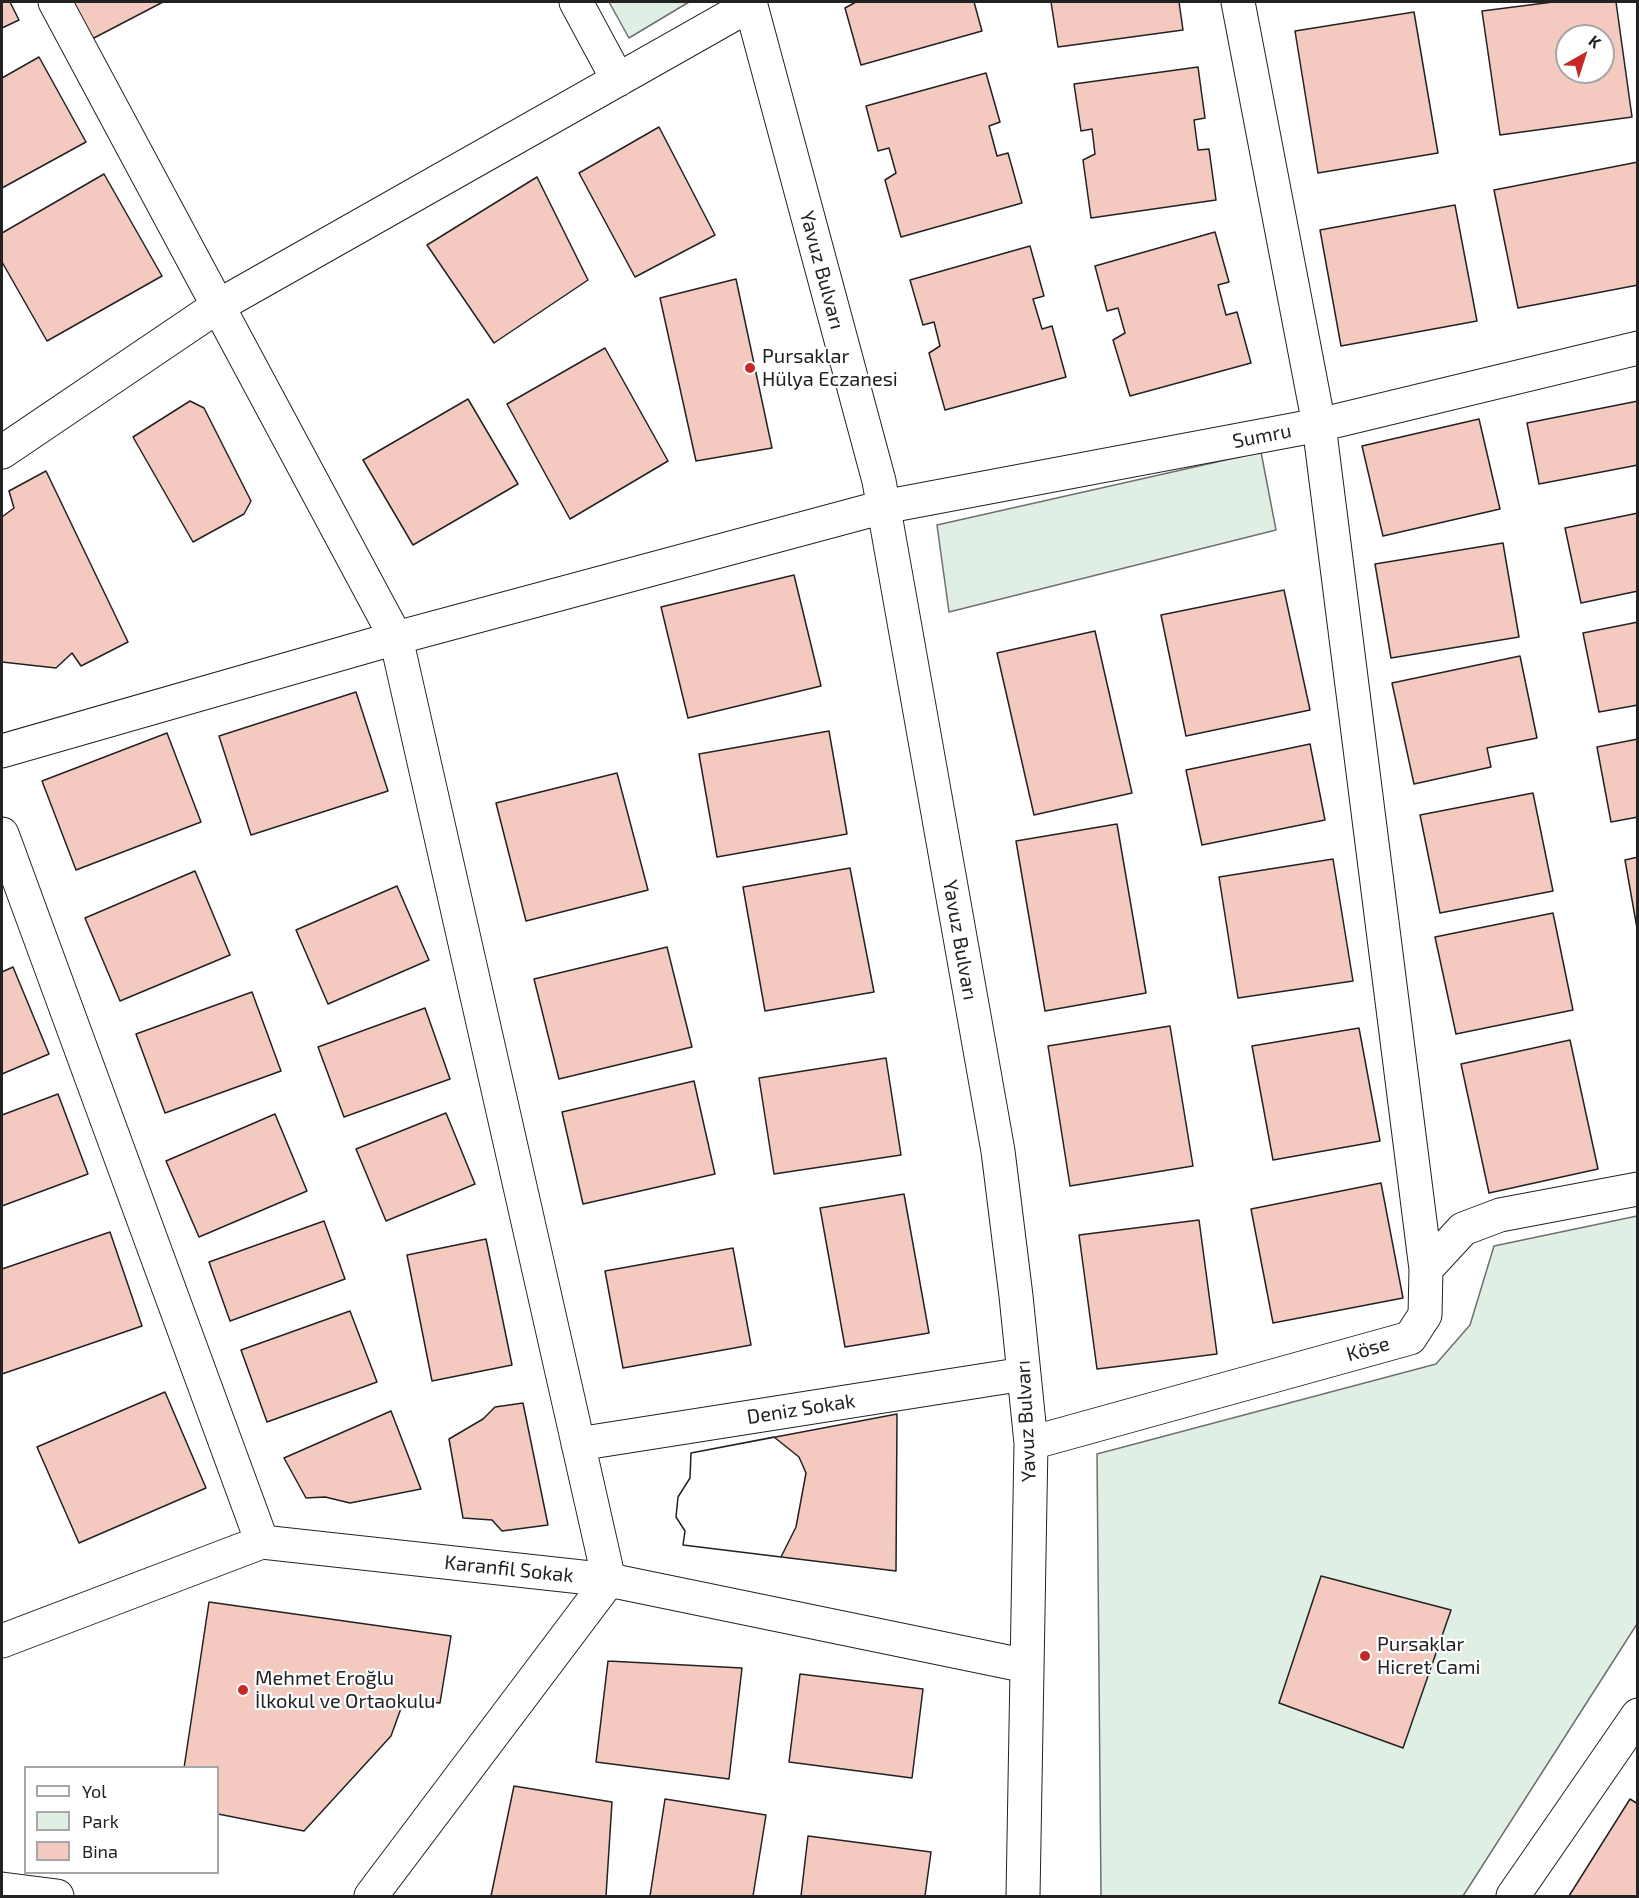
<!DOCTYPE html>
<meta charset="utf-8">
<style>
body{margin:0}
#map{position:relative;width:1639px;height:1898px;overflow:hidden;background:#fff;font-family:"Exo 2",sans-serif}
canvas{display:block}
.frame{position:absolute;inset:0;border:3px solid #222;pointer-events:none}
.legend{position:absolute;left:24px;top:1766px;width:195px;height:108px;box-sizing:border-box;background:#fff;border:2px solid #a7a7a7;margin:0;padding:8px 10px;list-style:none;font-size:18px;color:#222}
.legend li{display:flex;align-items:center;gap:12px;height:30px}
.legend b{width:30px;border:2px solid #a7a7a7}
.north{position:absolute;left:1555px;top:24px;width:60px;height:60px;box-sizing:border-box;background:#fff;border:2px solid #a7a7a7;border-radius:50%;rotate:39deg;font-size:16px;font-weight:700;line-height:24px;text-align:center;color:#222}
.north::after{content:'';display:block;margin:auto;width:21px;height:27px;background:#c62828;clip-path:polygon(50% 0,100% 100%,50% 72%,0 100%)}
</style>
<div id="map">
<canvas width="1639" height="1898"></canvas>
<div class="frame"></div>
<ul class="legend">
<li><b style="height:8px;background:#fff"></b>Yol</li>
<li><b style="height:16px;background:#e0efe3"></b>Park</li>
<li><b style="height:16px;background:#f3c9c0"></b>Bina</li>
</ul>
<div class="north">K</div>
</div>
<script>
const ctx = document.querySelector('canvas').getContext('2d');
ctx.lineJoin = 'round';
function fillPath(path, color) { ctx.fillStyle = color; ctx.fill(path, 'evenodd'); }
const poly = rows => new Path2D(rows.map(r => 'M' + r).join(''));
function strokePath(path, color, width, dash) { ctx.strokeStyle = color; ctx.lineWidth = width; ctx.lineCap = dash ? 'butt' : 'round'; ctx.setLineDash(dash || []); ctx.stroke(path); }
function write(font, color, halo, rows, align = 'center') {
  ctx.font = font + ' "Exo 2",sans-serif'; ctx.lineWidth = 4.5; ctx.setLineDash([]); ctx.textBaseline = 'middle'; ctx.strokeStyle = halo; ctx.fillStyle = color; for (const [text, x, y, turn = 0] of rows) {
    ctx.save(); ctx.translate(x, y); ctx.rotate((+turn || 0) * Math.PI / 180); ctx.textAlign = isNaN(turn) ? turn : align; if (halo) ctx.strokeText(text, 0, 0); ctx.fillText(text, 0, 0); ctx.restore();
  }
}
const green = poly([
 [609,2,689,2,629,38,609,2],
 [1261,452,1276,530,949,612,937,525,1261,452],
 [1637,1216,1637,1624,1463,1896,1101,1896,1097,1454,1436,1364,1470,1325,1494,1246,1637,1216]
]);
fillPath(green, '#e0efe3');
strokePath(green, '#6f6f6f', 1.5);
const building = poly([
 [2,2,10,2,19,20,2,28,2,2],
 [72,2,163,2,92,39,72,2],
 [856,2,974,2,982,31,861,65,845,8,856,2],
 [1051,2,1179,2,1183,30,1058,47,1051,2],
 [1553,2,1616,2,1632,117,1500,135,1482,11,1553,2],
 [1567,36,1603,36,1603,72,1567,72,1567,36],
 [1414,12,1438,153,1318,173,1295,31,1414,12],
 [39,57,86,142,2,188,2,78,39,57],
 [1198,67,1205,118,1194,120,1198,150,1209,149,1216,200,1091,218,1083,160,1095,154,1092,129,1081,131,1074,84,1198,67],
 [986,73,1000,122,989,126,997,156,1008,153,1022,203,901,237,885,180,896,173,889,148,878,151,866,106,986,73],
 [659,127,715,235,635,277,579,173,659,127],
 [1638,162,1638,285,1518,308,1494,190,1638,162],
 [104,174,162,276,47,341,2,262,2,233,104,174],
 [537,177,588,280,494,343,427,245,537,177],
 [1455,205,1477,321,1341,346,1320,230,1455,205],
 [1215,232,1229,282,1218,285,1226,315,1237,312,1251,363,1130,396,1113,340,1125,333,1118,308,1107,311,1095,266,1215,232],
 [1030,246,1044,296,1033,299,1042,329,1052,326,1066,377,945,410,929,353,940,346,934,322,923,325,910,280,1030,246],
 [736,279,772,448,696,461,660,298,736,279],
 [605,348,668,461,570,519,507,404,605,348],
 [468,399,518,484,413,545,363,460,468,399],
 [190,401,204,408,251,501,244,514,193,542,133,437,190,401],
 [1638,401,1638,465,1539,484,1527,423,1638,401],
 [1479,419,1500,509,1383,536,1362,446,1479,419],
 [46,471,128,642,81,666,72,653,56,668,2,662,2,517,14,508,9,491,46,471],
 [1638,513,1638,591,1581,603,1565,528,1638,513],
 [1503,543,1519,637,1391,658,1375,564,1503,543],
 [794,575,821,686,688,718,661,607,794,575],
 [1284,590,1310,710,1186,736,1161,615,1284,590],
 [1638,622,1638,705,1599,712,1583,633,1638,622],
 [1095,631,1132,793,1034,815,997,653,1095,631],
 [1520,656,1537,738,1487,748,1491,767,1414,784,1392,683,1520,656],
 [356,692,388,791,251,835,219,736,356,692],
 [829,731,847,834,717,857,699,754,829,731],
 [167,733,201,822,76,870,42,781,167,733],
 [1638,739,1638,817,1611,822,1597,747,1638,739],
 [1310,744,1325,820,1202,845,1186,770,1310,744],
 [617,773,648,890,526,921,496,803,617,773],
 [1533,793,1553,891,1440,913,1420,815,1533,793],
 [1117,824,1146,993,1045,1011,1016,841,1117,824],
 [1638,857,1638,934,1625,860,1638,857],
 [1333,859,1353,981,1238,998,1219,877,1333,859],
 [850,868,874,992,765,1011,743,887,850,868],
 [195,871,230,955,120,1001,85,918,195,871],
 [397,886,429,960,328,1004,296,930,397,886],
 [1553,913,1573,1010,1456,1034,1435,937,1553,913],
 [667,947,692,1047,559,1079,534,979,667,947],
 [13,967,49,1054,2,1074,2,972,13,967],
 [252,992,281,1071,165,1113,136,1034,252,992],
 [425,1008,450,1079,344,1117,318,1047,425,1008],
 [1170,1026,1193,1166,1070,1186,1048,1046,1170,1026],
 [1359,1028,1380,1141,1273,1160,1252,1046,1359,1028],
 [1570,1040,1598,1169,1489,1193,1461,1064,1570,1040],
 [886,1058,901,1155,774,1174,759,1078,886,1058],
 [694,1081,715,1174,583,1204,562,1112,694,1081],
 [58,1094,88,1174,2,1206,2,1115,58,1094],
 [446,1113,475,1184,386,1221,356,1149,446,1113],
 [275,1114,307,1191,199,1237,166,1161,275,1114],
 [1381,1183,1403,1298,1273,1323,1251,1209,1381,1183],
 [904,1194,929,1333,845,1347,820,1208,904,1194],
 [1199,1220,1217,1354,1097,1369,1079,1235,1199,1220],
 [324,1221,345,1279,230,1321,209,1262,324,1221],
 [110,1232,142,1326,2,1374,2,1269,110,1232],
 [486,1239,512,1365,432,1381,407,1255,486,1239],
 [733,1248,751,1345,623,1368,605,1271,733,1248],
 [350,1311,377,1382,267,1422,241,1350,350,1311],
 [165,1392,206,1488,79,1543,37,1447,165,1392],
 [523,1403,548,1525,502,1531,492,1520,463,1518,449,1439,483,1419,495,1407,523,1403],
 [391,1411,421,1489,350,1503,325,1497,306,1498,284,1458,391,1411],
 [897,1414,896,1571,683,1545,685,1531,676,1517,678,1497,690,1478,691,1453,897,1414],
 [774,1437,799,1457,806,1473,796,1527,781,1557,683,1545,685,1531,676,1517,678,1497,690,1478,691,1453,774,1437],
 [1321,1576,1451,1610,1403,1748,1279,1703,1321,1576],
 [209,1602,451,1636,440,1703,404,1700,391,1736,304,1831,218,1814,218,1768,184,1768,209,1602],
 [608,1661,742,1668,729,1779,596,1762,608,1661],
 [800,1674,923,1689,912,1778,789,1762,800,1674],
 [514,1786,612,1802,606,1896,491,1896,514,1786],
 [665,1799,766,1815,753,1896,650,1896,665,1799],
 [1630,1799,1638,1804,1638,1896,1569,1896,1630,1799],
 [808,1836,931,1852,925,1896,801,1896,808,1836]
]);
fillPath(building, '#f3c9c0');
strokePath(building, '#222', 1.5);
const minor = poly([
 [55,2,396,638,609,1580,371,1896],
 [576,2,618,80],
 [750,2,879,481,998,1151,1016,1296,1031,1443,1023,1896],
 [1238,2,1319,425,1426,1269],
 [2,452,218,306,750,5],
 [2,751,396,638,883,507,1319,425,1638,348],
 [2,834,262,1542],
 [1031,1443,1410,1338,1425,1315,1426,1269,1463,1229,1500,1215,1638,1189],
 [578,1444,1024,1374],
 [2,1641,262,1542,609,1580,1027,1666],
 [2,1889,57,1896],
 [1513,1896,1638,1715]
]);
strokePath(minor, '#222', 35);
strokePath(minor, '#fff', 33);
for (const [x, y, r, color] of [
 [750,368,6,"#c62828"],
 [1365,1656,6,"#c62828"],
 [243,1690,6,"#c62828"]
]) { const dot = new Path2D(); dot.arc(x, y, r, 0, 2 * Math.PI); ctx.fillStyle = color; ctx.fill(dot); strokePath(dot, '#fff', 2); }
write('20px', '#222', '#fff', [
 ["Yavuz Bulvarı",822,270,75],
 ["Sumru",1262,436,-11],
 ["Yavuz Bulvarı",960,940,80],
 ["Köse",1368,1349,-16],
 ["Deniz Sokak",801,1409,-9],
 ["Yavuz Bulvarı",1026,1421,-93],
 ["Karanfil Sokak",509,1569,6]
]);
write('20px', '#222', '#fff', [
 ["Pursaklar",762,356],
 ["Hülya Eczanesi",762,379],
 ["Pursaklar",1377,1644],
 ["Hicret Cami",1377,1667],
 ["Mehmet Eroğlu",255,1678],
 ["İlkokul ve Ortaokulu",255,1701]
], 'left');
</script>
